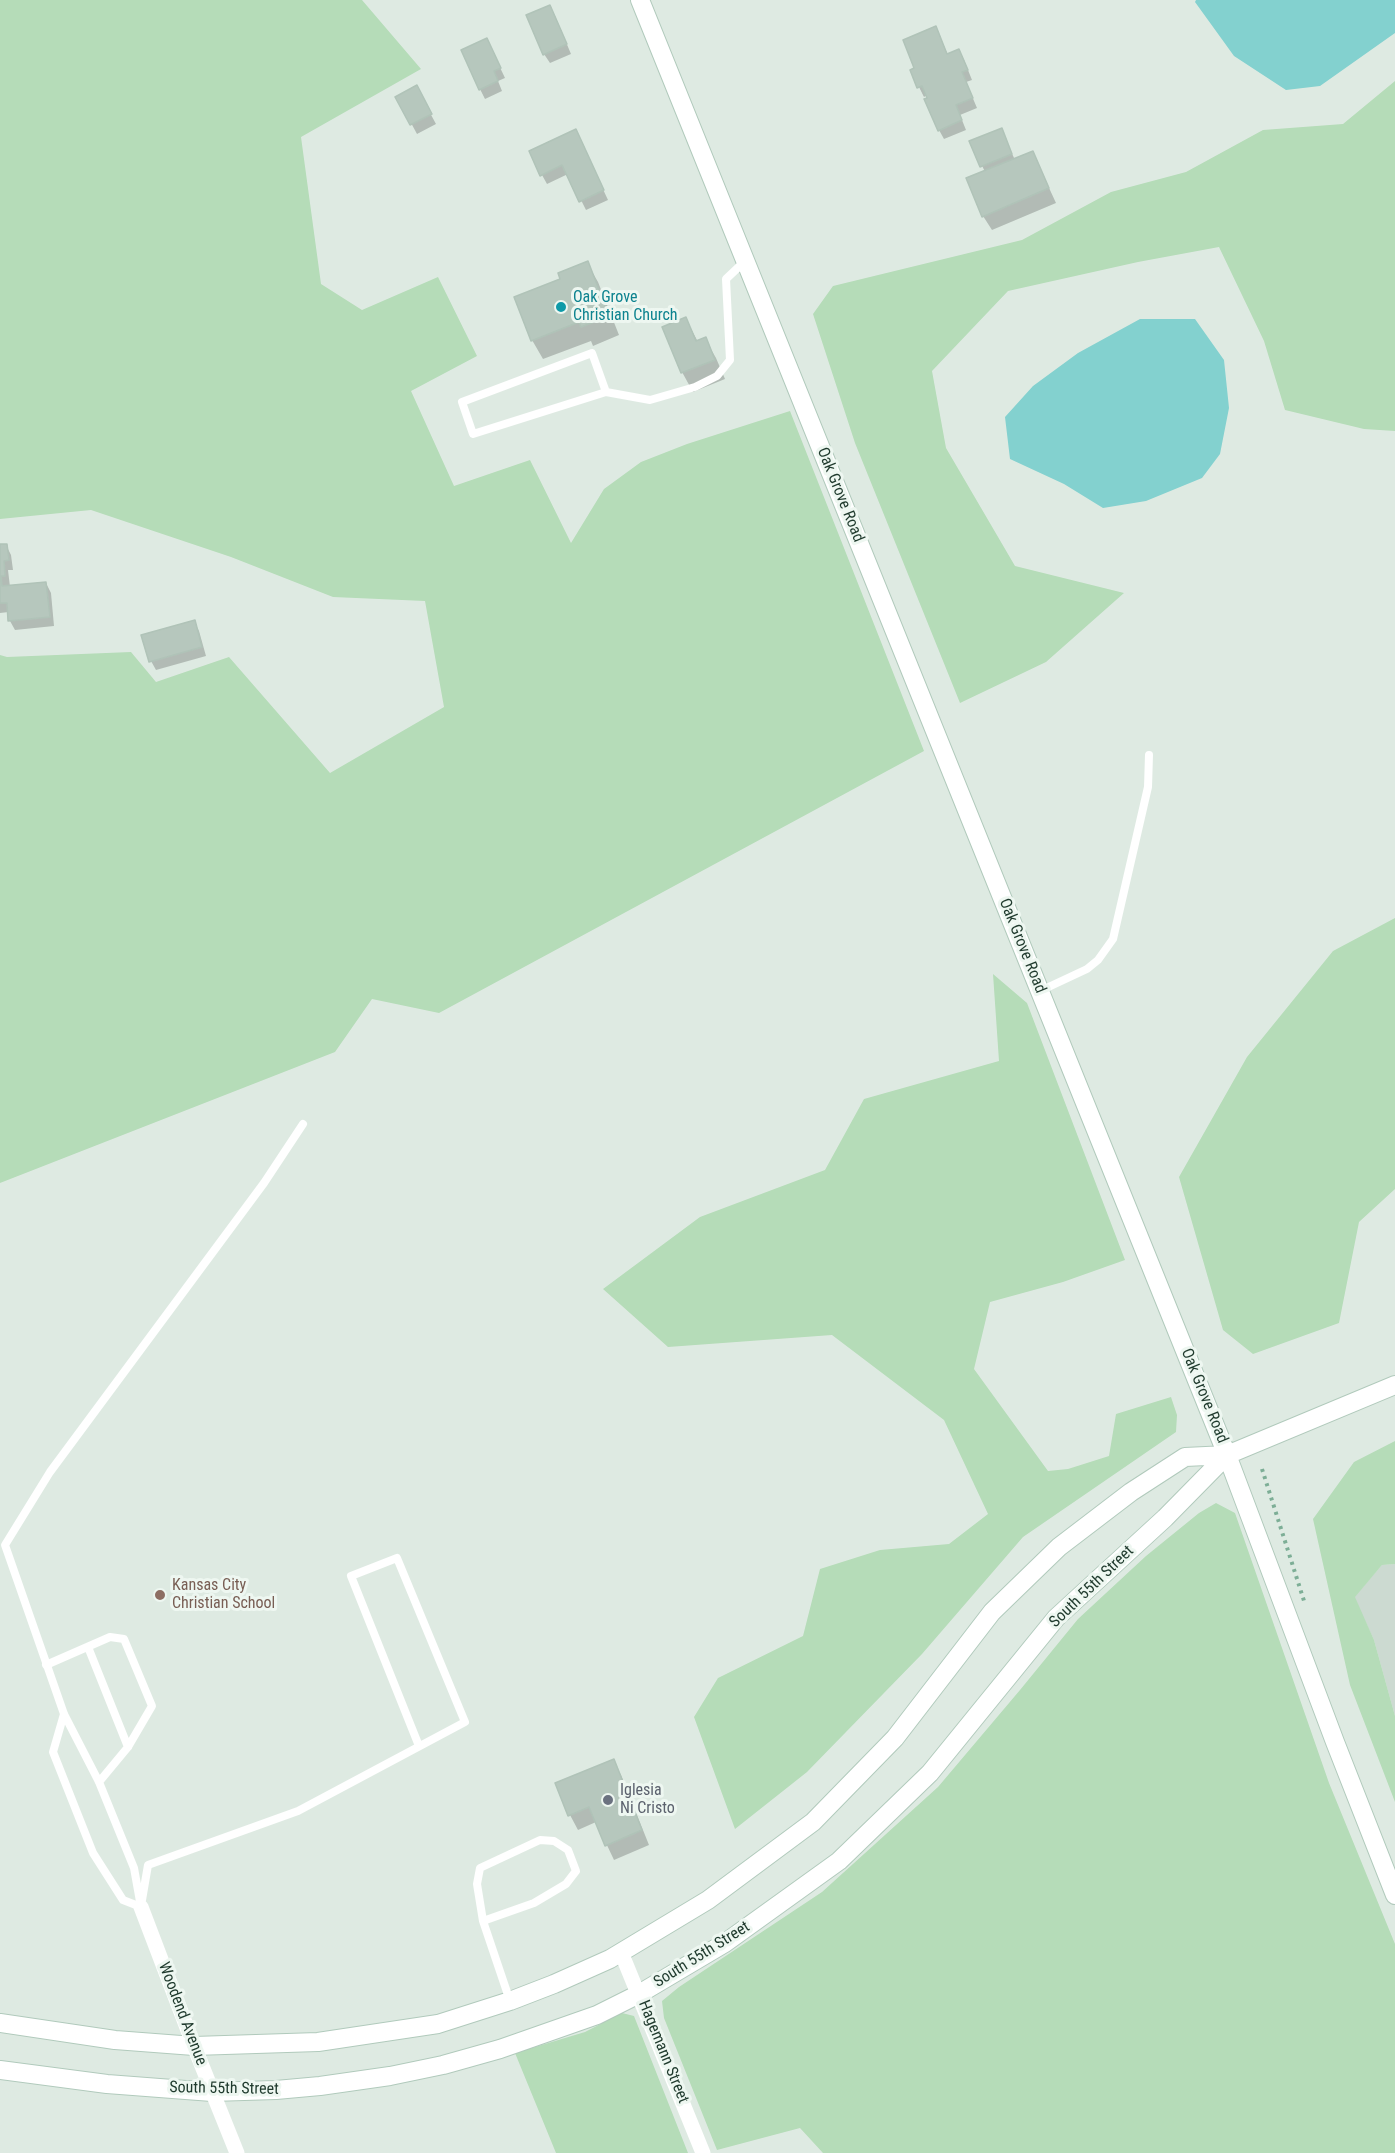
<!DOCTYPE html>
<style>
body{margin:0}
canvas{display:block;background:#deeae2}
</style>
<canvas width="1395" height="2153"></canvas>
<script>
const ctx = document.querySelector('canvas').getContext('2d');
ctx.lineJoin = 'round';
function fillPath(path, color) { ctx.fillStyle = color; ctx.fill(path, 'evenodd'); }
const poly = rows => new Path2D(rows.map(r => 'M' + r).join(''));
function strokePath(path, color, width, dash) { ctx.strokeStyle = color; ctx.lineWidth = width; ctx.lineCap = dash ? 'butt' : 'round'; ctx.setLineDash(dash || []); ctx.stroke(path); }
function write(font, color, halo, rows, align = 'center') {
  ctx.font = font + ' "Roboto Condensed",sans-serif'; ctx.lineWidth = 6; ctx.setLineDash([]); ctx.textBaseline = 'middle'; ctx.strokeStyle = halo; ctx.fillStyle = color; for (const [text, x, y, turn = 0] of rows) {
    ctx.save(); ctx.translate(x, y); ctx.rotate((+turn || 0) * Math.PI / 180); ctx.textAlign = isNaN(turn) ? turn : align; if (halo) ctx.strokeText(text, 0, 0); ctx.fillText(text, 0, 0); ctx.restore();
  }
}
fillPath(poly([
 [1395,1564,1395,1716,1374,1640,1354,1597,1382,1565]
]), '#ccdad1');
fillPath(poly([
 [0,0,362,0,421,69,301,137,321,284,362,310,438,277,477,356,411,391,454,486,530,460,571,543,604,489,641,462,687,444,790,411,924,751,439,1013,372,999,335,1052,0,1183,0,655,7,657,131,652,156,682,229,657,330,773,444,707,425,601,333,597,231,557,91,510,0,519],
 [1395,81,1395,431,1364,429,1285,410,1264,341,1219,247,1138,262,1008,291,932,371,946,448,1015,566,1124,593,1046,662,960,703,855,443,813,314,833,286,1022,240,1111,192,1186,172,1263,130,1343,124],
 [1395,918,1395,1189,1359,1222,1339,1323,1253,1354,1223,1330,1179,1177,1247,1057,1333,951],
 [993,974,1027,1003,1125,1260,1063,1282,990,1302,974,1369,1048,1471,1068,1469,1109,1456,1116,1414,1171,1397,1177,1415,1176,1432,1023,1537,922,1654,807,1772,735,1829,694,1717,718,1678,803,1636,820,1569,880,1550,949,1544,988,1514,944,1420,832,1335,668,1347,603,1289,700,1217,825,1170,864,1099,999,1061],
 [1395,1441,1395,1564,1382,1565,1355,1597,1374,1640,1395,1716,1395,1802,1350,1685,1313,1519,1354,1462],
 [1216,1503,1235,1513,1329,1783,1395,1944,1395,2153,823,2153,800,2128,717,2150,664,2018,662,2001,679,1987,822,1892,938,1787,1020,1690,1078,1619,1146,1556,1199,1513],
 [622,2013,634,2016,688,2153,556,2153,515,2053,585,2032]
]), '#b5dcb8');
fillPath(poly([
 [1196,0,1395,0,1395,33,1320,86,1286,90,1234,56,1195,2],
 [1140,319,1195,319,1224,360,1229,408,1220,454,1202,478,1146,501,1103,508,1064,484,1010,459,1005,417,1033,386,1078,353]
]), '#83d1cf');
fillPath(poly([
 [555,16,571,54,550,63,544,54],
 [936,28,948,55,958,50,964,60,972,80,966,82,977,108,960,115,966,130,944,139,939,130,927,95,924,97,919,87,916,69],
 [487,40,505,78,498,81,502,91,485,99,480,89],
 [416,87,436,124,417,134,397,97],
 [1001,130,1015,160,1033,153,1056,203,992,230,983,216,985,172,971,142],
 [580,140,608,200,586,210,568,174,547,184,542,175],
 [587,263,598,282,619,335,593,346,591,341,543,359,532,340],
 [686,319,698,342,705,339,716,358,725,379,693,392,682,372],
 [6,545,11,555,13,570,8,570,10,587,46,583,51,593,54,626,15,630,10,621,9,612,0,613,0,546],
 [194,621,199,631,206,656,156,670,151,661],
 [613,1761,621,1775,649,1845,614,1860,596,1822,578,1830,570,1815]
]), '#0003');
const building = poly([
 [550,5,567,44,543,55,526,15,550,5],
 [936,26,947,54,959,49,968,70,962,72,973,98,956,105,962,120,938,131,924,99,927,98,922,86,917,88,910,70,914,68,903,40,936,26],
 [487,38,501,68,494,71,498,81,479,90,461,50,487,38],
 [417,85,432,114,410,125,395,97,417,85],
 [1002,128,1012,154,980,167,969,141,1002,128],
 [576,129,604,190,579,202,562,165,540,176,529,151,576,129],
 [1033,151,1049,188,982,217,966,178,1033,151],
 [588,261,609,316,581,327,579,322,531,341,514,297,560,279,558,273,588,261],
 [686,317,696,341,706,337,715,360,681,373,662,327,686,317],
 [0,544,7,544,9,560,4,561,5,576,1,576,2,586,46,582,50,617,8,621,7,603,0,603,0,544],
 [195,620,202,647,149,662,141,635,195,620],
 [614,1759,642,1830,605,1846,589,1807,568,1816,555,1783,614,1759]
]);
fillPath(building, '#b6c7bd');
strokePath(building, '#b0c3b8', 1.5);
const secondary = poly([
 [640,0,1227,1455,1335,1742,1395,1895],
 [0,2023,115,2040,194,2046,318,2042,438,2024,510,2001,554,1984,610,1959,708,1900,813,1822,895,1738,992,1612,1059,1547,1131,1492,1185,1457,1227,1455,1395,1385],
 [0,2070,107,2084,212,2092,276,2090,320,2086,390,2076,443,2065,500,2049,597,2015,639,1994,725,1943,839,1861,930,1773,1056,1618,1165,1518,1227,1455]
]);
strokePath(secondary, '#b1cabc', 20);
strokePath(poly([
 [1262,1469,1305,1604]
]), '#7dae96', 4, [3, 4.5]);
strokePath(poly([
 [606,392,592,353,462,402,473,434,606,392,650,400,695,387,717,376,730,360,726,279,744,262],
 [1040,991,1087,969,1098,960,1113,939,1148,787,1149,755],
 [88,1647,128,1747],
 [46,1665,110,1637,124,1639,152,1706,128,1747,99,1782],
 [64,1714,53,1752,93,1853,123,1900,141,1907],
 [142,1900,148,1865,298,1811,465,1722,397,1558,351,1576,419,1746],
 [141,1907,134,1868,99,1782,64,1714,5,1545,50,1472,264,1183,303,1124],
 [483,1921,534,1903,566,1884,576,1871,568,1850,554,1841,540,1840,480,1868,477,1884,483,1921,510,2001]
]), '#fff', 8);
strokePath(poly([
 [141,1907,194,2046,237,2153],
 [621,1952,703,2153]
]), '#fff', 15);
strokePath(secondary, '#fff', 18);
for (const [x, y, r, color] of [
 [561,307,6,"#0f9aa8"],
 [160,1595,6,"#8d6e63"],
 [608,1800,6,"#6b7280"]
]) { const dot = new Path2D(); dot.arc(x, y, r, 0, 2 * Math.PI); ctx.fillStyle = color; ctx.fill(dot); strokePath(dot, '#eef7f1', 2); }
write('16px', '#0d838f', '#eef7f1', [
 ["Oak Grove",573,298],
 ["Christian Church",573,316]
], 'left');
write('16px', '#1f3a2d', '#eef7f1', [
 ["Oak Grove Road",840,495,68],
 ["Oak Grove Road",1022,946,68],
 ["Oak Grove Road",1204,1396,68],
 ["South 55th Street",1092,1587,-44],
 ["South 55th Street",702,1955,-32],
 ["Woodend Avenue",182,2014,69],
 ["Hagemann Street",663,2052,68],
 ["South 55th Street",224,2089,1]
]);
write('16px', '#785e54', '#eef7f1', [
 ["Kansas City",172,1586],
 ["Christian School",172,1604]
], 'left');
write('16px', '#5b616d', '#eef7f1', [
 ["Iglesia",620,1791],
 ["Ni Cristo",620,1809]
], 'left');
</script>
